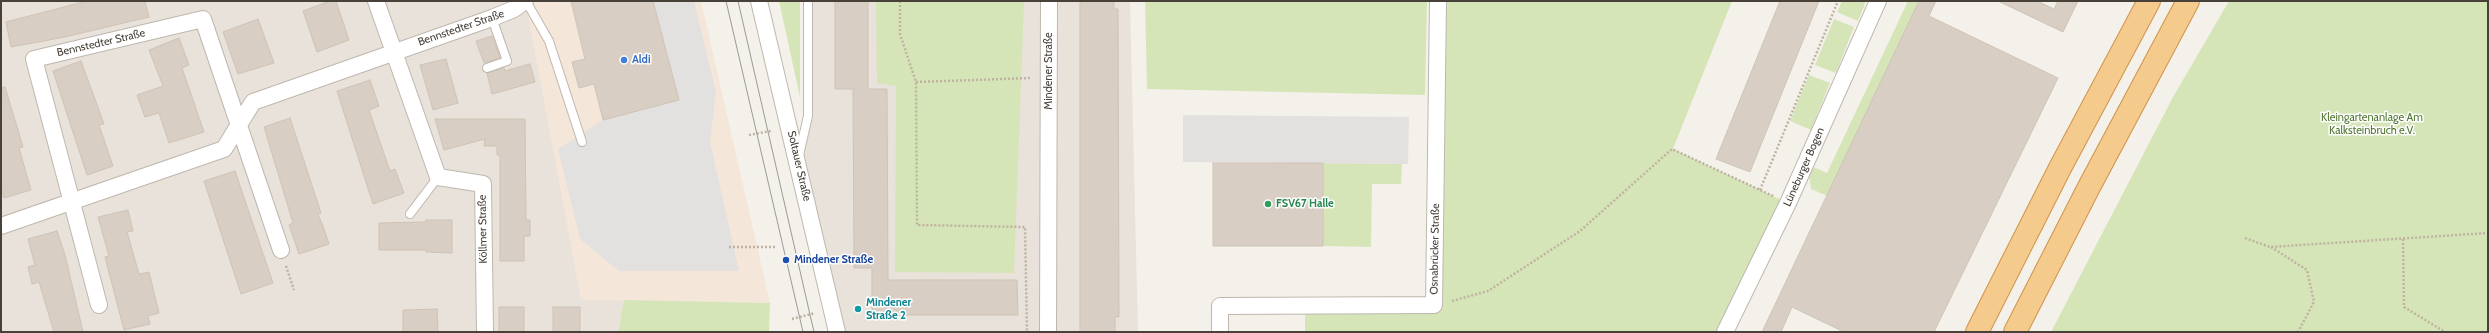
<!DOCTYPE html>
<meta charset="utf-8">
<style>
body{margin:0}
#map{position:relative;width:2489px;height:333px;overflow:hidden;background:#f4f1eb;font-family:Cabin,sans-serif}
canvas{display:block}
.frame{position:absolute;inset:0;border:2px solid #484139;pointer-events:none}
</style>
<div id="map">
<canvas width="2489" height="333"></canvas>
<div class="frame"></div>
</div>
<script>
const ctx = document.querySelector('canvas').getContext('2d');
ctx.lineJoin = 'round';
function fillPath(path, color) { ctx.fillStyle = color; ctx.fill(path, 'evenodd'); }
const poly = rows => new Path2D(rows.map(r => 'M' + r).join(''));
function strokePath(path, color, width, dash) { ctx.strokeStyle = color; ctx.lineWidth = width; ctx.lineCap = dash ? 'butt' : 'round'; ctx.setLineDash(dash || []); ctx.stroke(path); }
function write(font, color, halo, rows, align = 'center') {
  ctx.font = font + ' Cabin,sans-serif'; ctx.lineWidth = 3; ctx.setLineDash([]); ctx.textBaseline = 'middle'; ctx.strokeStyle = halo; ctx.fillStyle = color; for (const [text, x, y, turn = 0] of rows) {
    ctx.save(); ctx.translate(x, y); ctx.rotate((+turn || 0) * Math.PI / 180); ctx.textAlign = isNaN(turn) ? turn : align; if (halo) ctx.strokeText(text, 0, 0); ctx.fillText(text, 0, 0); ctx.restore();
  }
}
fillPath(poly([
 [1,1,528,1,624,300,618,332,1,332],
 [808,1,1130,1,1138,332,837,332,798,161,808,116]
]), '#e8e2da');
fillPath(poly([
 [528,1,701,1,770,303,581,300,526,5]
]), '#f4e6d9');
fillPath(poly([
 [779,1,800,1,800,97],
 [876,1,1024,1,1014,273,895,272,896,86,877,83],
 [1145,1,1427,1,1425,95,1147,89],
 [1438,1,1732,1,1673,149,1788,203,1724,332,1305,332,1305,309,1434,305],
 [1842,1,1866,1,1858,21,1837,12],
 [1908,1,1919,1,1837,200,1811,189,1809,176,1813,167,1827,173],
 [2229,1,2488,1,2488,332,2051,332,2173,97],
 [1834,19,1854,27,1836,73,1815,65],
 [1809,75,1830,83,1811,130,1790,121],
 [1323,163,1402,164,1401,184,1372,184,1371,247,1323,246],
 [624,300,770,303,769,332,618,332]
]), '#d5e5b8');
fillPath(poly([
 [653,1,694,1,716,92,710,142,739,271,619,271,580,239,558,149,603,120,678,100],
 [1183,115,1409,117,1408,164,1183,162]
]), '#e3e1df');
const building = poly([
 [87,1,145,1,149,17,65,37,11,47,6,22,87,1],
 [330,1,336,1,349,40,317,52,303,11,330,1],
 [571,1,653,1,679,100,603,120,594,84,579,88,572,62,585,59,571,1],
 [835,1,868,1,868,89,887,89,888,280,1017,280,1018,315,872,315,872,268,854,268,853,89,835,89,835,1],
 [1080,1,1114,1,1114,9,1118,9,1119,317,1115,317,1115,332,1080,332,1080,1],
 [1780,1,1819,1,1750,172,1716,159,1780,1],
 [1919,1,1936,1,1929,16,2058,78,1934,332,1844,332,1792,307,1781,332,1762,332,1919,1],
 [1998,1,2037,1,2054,9,2058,1,2078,1,2063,32,1998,1],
 [258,19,274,63,238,74,223,32,258,19],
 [492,36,500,58,484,63,476,41,492,36],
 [179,38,189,65,182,68,204,132,169,143,159,113,145,117,137,95,163,86,149,50,179,38],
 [446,59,458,103,433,110,420,65,446,59],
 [81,61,104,124,99,125,113,166,87,175,53,71,81,61],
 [530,64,535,82,492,94,487,73,504,68,505,71,530,64],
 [370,80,379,106,369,110,390,171,395,169,404,193,373,204,337,91,370,80],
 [5,87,23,147,19,148,31,190,4,198,1,187,1,88,5,87],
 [290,118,321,213,318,214,321,222,319,223,322,223,329,244,299,254,289,225,293,223,264,127,290,118],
 [435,119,525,119,526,220,530,220,530,236,524,236,524,261,500,261,500,155,497,155,497,146,484,146,485,139,444,150,435,119],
 [1213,163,1323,163,1323,246,1213,246,1213,163],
 [235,171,273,283,241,294,204,181,235,171],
 [128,210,133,231,127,232,139,274,149,272,159,313,148,316,150,324,124,330,105,257,109,256,98,217,128,210],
 [426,220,452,220,452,253,426,252,426,250,379,250,379,223,426,222,426,220],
 [57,231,65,255,83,332,54,332,39,282,32,284,28,267,35,265,28,239,57,231],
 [499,307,524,307,524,332,499,332,499,307],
 [553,307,580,307,580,332,553,332,553,307],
 [437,309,438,332,403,332,403,310,437,309]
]);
fillPath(building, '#d8cec4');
strokePath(building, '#cfc3b5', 1);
const service = poly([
 [526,1,549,41,582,142],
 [487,68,507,61,492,18],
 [799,155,808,116,808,1],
 [410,214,438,177]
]);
const minor = poly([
 [376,1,438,177,483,184,485,332],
 [759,1,837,332],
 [1,226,224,149,253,102,492,18,514,9,525,1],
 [99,305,34,59,203,19,281,250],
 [1048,332,1049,1],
 [1220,332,1220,306,1434,305,1438,1],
 [1725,332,1788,203,1878,1]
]);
const trunk = poly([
 [1977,332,2060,168,2149,1],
 [2015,332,2089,187,2188,1]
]);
strokePath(service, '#bfb7ae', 10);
strokePath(minor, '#bfb7ae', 18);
strokePath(trunk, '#d29248', 24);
strokePath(poly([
 [900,1,900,34,916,82,917,225,1025,227,1027,332],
 [916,82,1031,78],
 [749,135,771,131],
 [1760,190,1838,1],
 [2245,238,2270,247,2488,233],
 [2403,239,2404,307,2445,332],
 [729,247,775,247],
 [2271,247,2307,270,2314,302,2298,332],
 [286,266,294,290],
 [1452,301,1488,291,1580,231,1672,149,1773,196],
 [792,319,815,313]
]), '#c0b2a1', 2.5, [2, 2]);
strokePath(service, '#fff', 8);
strokePath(minor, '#fff', 16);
strokePath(trunk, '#f4ca8d', 22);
strokePath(poly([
 [726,1,803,332],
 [738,1,814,332]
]), '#999', 1);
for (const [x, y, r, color] of [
 [624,60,4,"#3f7fe0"],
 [1268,204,4,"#2e9e5b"],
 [786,260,4,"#1a4fb4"],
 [858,309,4,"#0f9aa8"]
]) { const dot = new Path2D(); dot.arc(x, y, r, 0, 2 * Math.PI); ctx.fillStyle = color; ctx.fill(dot); strokePath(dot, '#fff', 1.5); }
write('11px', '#484139', '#fff', [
 ["Bennstedter Straße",461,28,-19],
 ["Bennstedter Straße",101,43,-13],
 ["Mindener Straße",1049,71,-90],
 ["Soltauer Straße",799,166,77],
 ["Lüneburger Bogen",1804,167,-66],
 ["Köllmer Straße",483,229,-91],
 ["Osnabrücker Straße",1435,249,-89]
]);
write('bold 11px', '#366cbe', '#fff', [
 ["Aldi",632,60]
], 'left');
write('11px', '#517630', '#fff', [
 ["Kleingartenanlage Am",2372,118],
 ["Kalksteinbruch e.V.",2372,131]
]);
write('bold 11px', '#27864d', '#fff', [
 ["FSV67 Halle",1276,204]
], 'left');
write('bold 11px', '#164399', '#fff', [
 ["Mindener Straße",794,260]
], 'left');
write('bold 11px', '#0d838f', '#fff', [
 ["Mindener",866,303],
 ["Straße 2",866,316]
], 'left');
</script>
